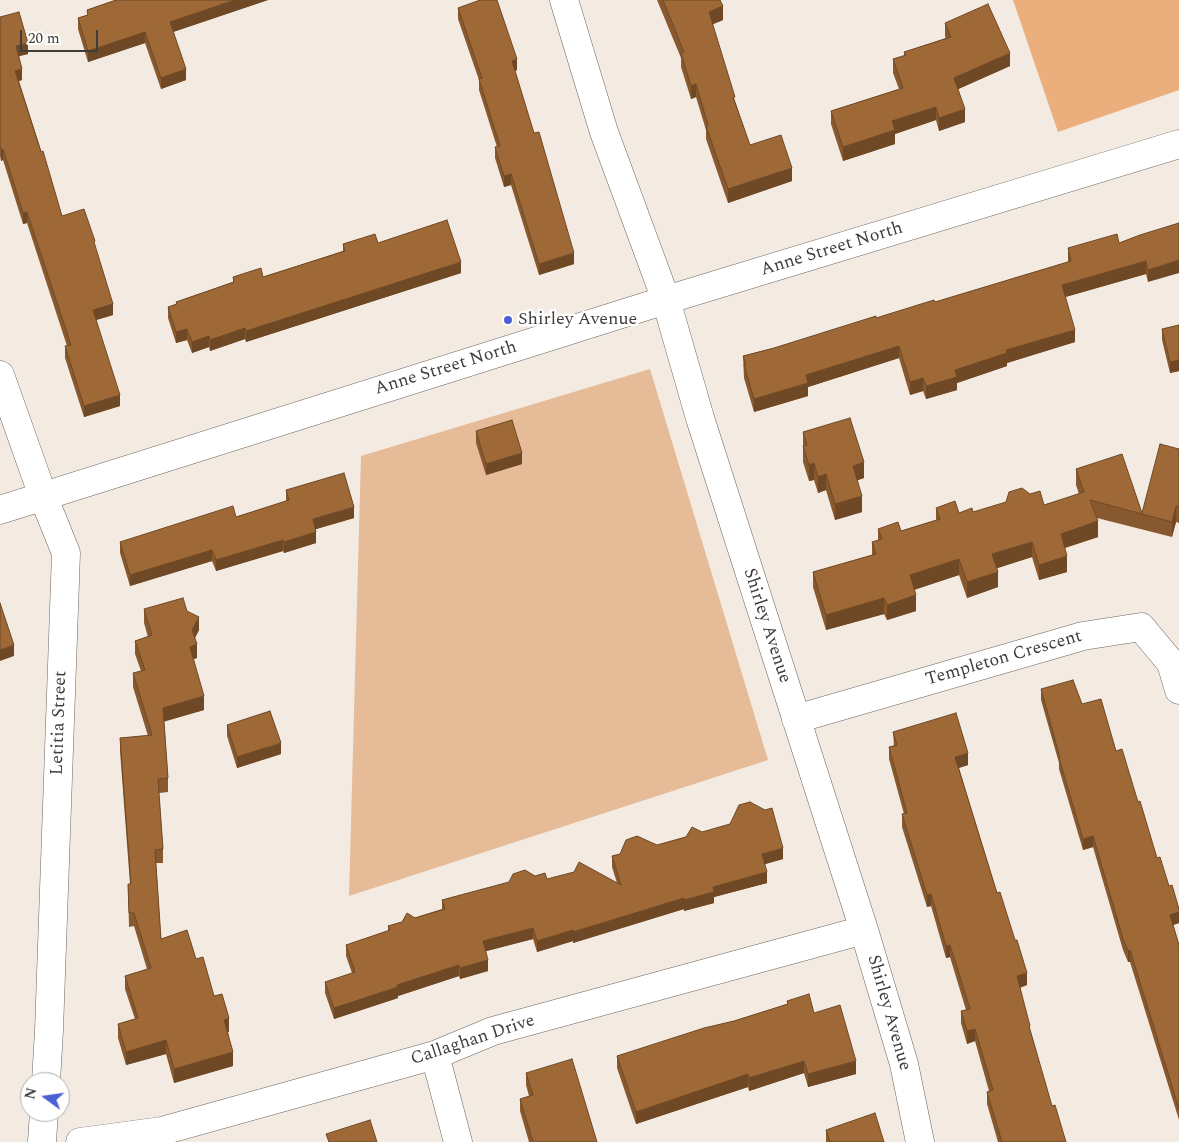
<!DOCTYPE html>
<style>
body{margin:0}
#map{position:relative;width:1179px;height:1142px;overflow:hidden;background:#f3eae2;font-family:Spectral,serif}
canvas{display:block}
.north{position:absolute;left:20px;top:1072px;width:50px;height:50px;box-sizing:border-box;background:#fff;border:1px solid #b3b1b0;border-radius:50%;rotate:284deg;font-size:14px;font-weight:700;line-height:20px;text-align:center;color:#403c39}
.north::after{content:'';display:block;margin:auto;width:18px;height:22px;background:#495fd3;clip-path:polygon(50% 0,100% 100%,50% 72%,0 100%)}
.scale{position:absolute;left:20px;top:30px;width:78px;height:22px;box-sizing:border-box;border:2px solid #403c39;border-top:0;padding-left:6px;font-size:15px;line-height:18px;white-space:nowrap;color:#403c39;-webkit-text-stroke:4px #fff;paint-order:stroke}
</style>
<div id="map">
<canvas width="1179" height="1142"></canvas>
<div class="north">N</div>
<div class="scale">20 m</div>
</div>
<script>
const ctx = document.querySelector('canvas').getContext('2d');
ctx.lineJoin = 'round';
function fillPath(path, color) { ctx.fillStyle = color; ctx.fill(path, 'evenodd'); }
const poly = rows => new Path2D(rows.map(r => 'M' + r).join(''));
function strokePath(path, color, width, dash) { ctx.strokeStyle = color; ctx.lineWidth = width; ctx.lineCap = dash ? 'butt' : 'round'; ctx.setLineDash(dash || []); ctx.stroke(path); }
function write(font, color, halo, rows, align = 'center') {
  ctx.font = font + ' Spectral,serif'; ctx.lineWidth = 5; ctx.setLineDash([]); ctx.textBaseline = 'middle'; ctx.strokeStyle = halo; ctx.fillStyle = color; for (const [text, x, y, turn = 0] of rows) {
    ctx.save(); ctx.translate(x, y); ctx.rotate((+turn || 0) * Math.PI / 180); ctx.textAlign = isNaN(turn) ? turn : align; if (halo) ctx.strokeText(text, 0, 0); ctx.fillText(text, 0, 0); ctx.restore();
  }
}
fillPath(poly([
 [650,369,768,760,349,896,361,456]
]), '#e5bb98');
fillPath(poly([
 [1013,0,1179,0,1179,90,1058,132]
]), '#eaaf7d');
const minor = poly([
 [564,0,604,132,666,300,700,418,864,930,904,1064,920,1142],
 [0,375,43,496,66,553,49,1030,46,1082],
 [0,510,666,300,1179,144],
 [796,719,1083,636,1141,627,1171,663,1179,690],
 [435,1055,458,1142],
 [42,1142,44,1112],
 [80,1142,162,1131,435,1055,493,1031,864,930]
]);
strokePath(minor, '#6d655f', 29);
strokePath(minor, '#fff', 28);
fillPath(poly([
 [116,0,268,0,173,32,186,80,161,89,145,43,88,62,78,29,78,18,87,15,87,10],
 [657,0,720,0,723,20,712,24,735,101,750,145,792,181,728,203,706,139,706,130,696,97,691,99,681,67,681,58],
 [458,8,517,70,515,71,574,264,539,275,511,185,504,187,495,158,495,147,497,147,479,90,479,80,458,19],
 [0,17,28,54,19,56,22,80,19,81,62,216,95,248,113,315,96,320,120,406,84,417,65,358,65,346,67,346,27,223,23,224,3,160,1,161,0,156],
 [945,23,1010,66,958,89,965,122,939,131,936,120,895,134,895,144,843,161,831,124,831,111,899,89,893,73,893,59,904,56,904,52,946,38,945,37],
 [1179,223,1148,282,1146,274,1065,297,1075,342,1007,363,1007,366,957,383,957,390,926,399,923,391,910,395,899,358,808,387,808,396,754,412,744,378,743,356,774,348,935,302,1068,262,1068,248,1119,243],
 [378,243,461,273,246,342,245,339,210,351,209,347,192,353,187,340,176,343,168,318,168,307,176,304,176,302,233,282,233,277,263,277,343,251,343,244],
 [1179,325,1179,371,1170,373,1162,340,1162,329],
 [476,431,522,464,486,475,476,443],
 [803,432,864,478,857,480,862,512,835,520,826,490,818,493,814,480,809,481,803,462],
 [1179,449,1179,523,1176,522,1172,537,1097,518,1098,537,1065,548,1067,572,1039,580,1032,557,996,568,998,587,967,598,959,575,914,590,916,611,887,620,884,614,826,630,813,587,813,572,872,555,872,542,878,540,878,529,901,531,936,520,936,508,959,513,1044,505,1079,494,1076,485,1076,469,1142,513],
 [286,490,354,518,316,529,316,543,284,553,283,551,216,571,212,561,130,586,120,553,120,542,236,517,286,501],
 [144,609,187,611,199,630,195,638,197,658,193,659,204,710,164,721,168,778,168,792,159,793,163,849,163,863,156,863,161,939,196,959,214,996,229,1032,228,1032,233,1066,174,1083,166,1054,126,1065,118,1038,118,1024,135,1019,125,989,125,976,147,969,134,926,129,927,128,884,130,884,120,751,120,738,148,736,133,687,133,673,141,671,135,654,135,641,148,637,144,623],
 [1041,689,1082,704,1116,751,1138,802,1157,858,1179,909,1179,923,1173,925,1179,945,1179,1120,1130,962,1128,962,1123,950,1093,847,1083,850,1059,769,1059,763,1041,700],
 [227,725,281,754,237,768,227,736],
 [893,732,968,765,959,768,997,893,1027,985,1020,988,1030,1031,1052,1106,1066,1142,998,1142,987,1104,987,1092,989,1091,975,1041,967,1044,961,1023,961,1011,966,1010,950,957,946,958,931,906,927,907,902,827,902,814,904,814,889,759,889,747,894,746],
 [702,832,783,859,765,864,767,883,714,897,714,903,684,911,684,909,573,943,573,941,537,952,533,939,486,951,488,971,460,979,459,976,398,996,398,998,334,1019,325,993,325,982,352,973,346,956,346,945,388,931,388,926,442,909,442,900,535,876,547,879,617,883,612,867,612,856,657,845],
 [787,1001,814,1013,856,1074,808,1087,804,1073,749,1091,748,1087,636,1124,617,1068,617,1056,734,1021,787,1004],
 [526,1073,597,1142,529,1142,520,1111,520,1099,529,1096,526,1085],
 [826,1130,884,1142,826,1142]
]), '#88592f');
fillPath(poly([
 [235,0,268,0,170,33,170,22],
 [723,6,723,20,709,26,709,12],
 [145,32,145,43,88,62,88,51],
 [28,43,28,54,16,57,16,46],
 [1010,53,1010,66,954,91,954,78],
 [517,59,517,70,512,72,512,61],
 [22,69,22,80,15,82,15,71],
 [186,69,186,80,161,89,161,78],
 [696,84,696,97,691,99,691,86],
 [936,107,936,120,895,134,895,144,843,161,843,147,892,121],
 [965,109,965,122,939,131,939,118],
 [3,149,3,160,1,161,1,150],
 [792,168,792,181,728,203,728,189],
 [511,174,511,185,504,187,504,176],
 [27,212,27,223,23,224,23,213],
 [574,253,574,264,539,275,539,264],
 [1179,260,1179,273,1148,282,1148,270],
 [1146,261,1146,274,1062,298,1062,285],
 [461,262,461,273,246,342,246,331],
 [113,304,113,315,93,321,93,310],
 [245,328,245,339,210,351,210,340],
 [187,329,187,340,176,343,176,332],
 [1075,330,1075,342,1007,363,1007,366,957,383,957,390,926,399,926,386,955,370,1006,350],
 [209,336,209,347,192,353,192,342],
 [899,346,899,358,808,387,808,396,754,412,754,399,806,375],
 [1179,360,1179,371,1170,373,1170,362],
 [923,378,923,391,910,395,910,382],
 [120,395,120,406,84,417,84,406],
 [522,453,522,464,486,475,486,464],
 [864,462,864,478,853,482,853,466],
 [814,463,814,480,809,481,809,465],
 [826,474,826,490,818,493,818,477],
 [862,496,862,512,835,520,835,504],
 [1176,506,1176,522,1172,537,1172,522],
 [354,507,354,518,313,530,313,519],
 [1098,521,1098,537,1061,549,1061,534],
 [316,532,316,543,284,553,284,542],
 [283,540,283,551,216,571,216,560],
 [1032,542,1032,557,992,570,992,554],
 [212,550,212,561,130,586,130,575],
 [1067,556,1067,572,1039,580,1039,565],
 [959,559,959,575,910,591,910,575],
 [998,572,998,587,967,598,967,582],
 [916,595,916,611,887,620,887,605],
 [884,598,884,614,826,630,826,615],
 [199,617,199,630,192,643,192,630],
 [197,644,197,658,190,660,190,647],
 [14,645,14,656,0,661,0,650],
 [204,696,204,710,163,722,163,708],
 [281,743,281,754,237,768,237,757],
 [968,753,968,765,955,769,955,757],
 [1093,836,1093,847,1083,850,1083,839],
 [783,848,783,859,762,865,762,854],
 [767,872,767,883,714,897,714,903,684,911,684,900,713,887],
 [931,894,931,906,927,907,927,895],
 [684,898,684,909,573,943,573,932],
 [1179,912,1179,923,1170,926,1170,915],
 [533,928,533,939,483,952,483,941],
 [573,930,573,941,537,952,537,941],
 [950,945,950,957,946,958,946,946],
 [1130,950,1130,962,1128,962,1128,951],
 [488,960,488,971,460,979,460,968],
 [459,965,459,976,398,996,398,998,334,1019,334,1008,397,985],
 [1027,973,1027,985,1017,988,1017,976],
 [229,1018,229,1032,224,1033,224,1020],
 [975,1029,975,1041,967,1044,967,1031],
 [166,1040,166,1054,126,1065,126,1052],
 [233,1052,233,1066,174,1083,174,1069],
 [804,1061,804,1073,749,1091,749,1078],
 [856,1061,856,1074,808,1087,808,1074],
 [748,1074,748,1087,636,1124,636,1112]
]), '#6f4926');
const building = poly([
 [116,0,235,0,170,22,186,69,161,78,145,32,88,51,78,18,88,15,87,10,116,0],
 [480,0,497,0,517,59,512,61,534,133,539,132,574,253,539,264,511,174,504,176,495,147,500,146,479,79,482,78,458,8,480,0],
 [663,0,720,0,723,6,709,12,735,97,733,97,750,145,781,135,792,168,728,189,706,126,708,125,696,84,691,86,681,53,684,52,663,0],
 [988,4,1010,53,954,78,965,109,939,118,936,107,892,121,895,130,843,147,831,111,903,88,893,59,906,55,904,52,951,37,945,23,988,4],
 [19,12,28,43,16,46,22,69,15,71,41,152,43,151,62,216,84,209,95,241,94,242,113,304,93,310,120,395,84,406,65,346,71,345,27,212,23,213,3,149,1,150,0,145,0,17,19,12],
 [447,220,461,262,246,331,245,328,210,340,209,336,192,342,187,329,176,332,168,307,177,304,176,302,234,282,233,277,261,268,263,277,345,251,343,244,375,234,378,243,447,220],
 [1179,223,1179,260,1148,270,1146,261,1062,285,1075,330,1006,350,1007,353,955,370,957,377,926,386,923,378,910,382,899,346,806,375,808,383,754,399,744,365,746,364,743,356,774,348,876,316,876,318,934,300,935,302,1071,261,1068,248,1117,234,1119,243,1140,235,1179,223],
 [1179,325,1179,360,1170,362,1162,329,1179,325],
 [850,418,864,462,853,466,862,496,835,504,826,474,818,477,814,463,809,465,803,446,807,445,803,432,850,418],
 [512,420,522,453,486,464,476,431,512,420],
 [1160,444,1179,449,1179,507,1176,506,1172,522,1090,500,1098,521,1061,534,1067,556,1039,565,1032,542,992,554,998,572,967,582,959,559,910,575,916,595,887,605,884,598,826,615,813,572,876,554,872,542,882,539,878,529,898,522,901,531,940,519,936,508,955,501,959,513,972,508,973,512,1006,502,1009,492,1022,488,1030,494,1040,491,1044,505,1084,492,1076,469,1122,454,1142,513,1160,444],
 [344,473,354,507,313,519,316,532,284,542,283,540,216,560,212,550,130,575,120,542,233,506,236,517,289,500,286,490,344,473],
 [183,598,187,611,199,617,192,630,197,644,190,647,204,696,163,708,168,778,158,779,163,849,155,850,161,939,187,930,196,959,203,957,214,996,222,994,229,1018,224,1020,233,1052,174,1069,166,1040,126,1052,118,1024,138,1018,125,976,151,968,134,913,129,913,128,884,131,884,120,738,152,735,133,673,145,670,135,641,152,635,144,609,183,598],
 [0,603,14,645,0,650,0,603],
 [1073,680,1082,704,1101,699,1116,751,1122,749,1138,802,1140,801,1157,858,1160,857,1169,886,1172,885,1179,909,1179,912,1170,915,1179,945,1179,1109,1130,950,1128,951,1123,939,1093,836,1083,839,1059,758,1060,758,1041,689,1073,680],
 [270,711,281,743,237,757,227,725,270,711],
 [956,713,968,753,955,757,997,893,1000,892,1015,940,1017,940,1027,973,1017,976,1030,1026,1029,1026,1052,1106,1055,1105,1066,1142,1002,1142,987,1092,993,1090,975,1029,967,1031,961,1011,970,1009,950,945,946,946,931,894,927,895,902,814,907,813,889,747,897,745,893,732,956,713],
 [750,802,765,810,772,808,783,848,762,854,767,872,713,887,714,892,684,900,684,898,573,932,573,930,537,941,533,928,483,941,488,960,460,968,459,965,397,985,398,987,334,1008,325,982,355,972,346,945,390,930,388,926,402,922,407,913,415,918,445,909,442,900,509,882,513,874,525,870,535,876,545,873,547,879,574,872,579,862,621,885,612,856,620,854,626,840,637,836,657,845,686,837,692,827,702,832,730,824,739,805,750,802],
 [809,994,814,1013,840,1005,856,1061,808,1074,804,1061,749,1078,748,1074,636,1112,617,1056,704,1028,734,1021,788,1004,787,1001,809,994],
 [572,1059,597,1142,533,1142,520,1099,533,1095,526,1073,572,1059],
 [875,1113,884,1142,830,1142,826,1130,875,1113],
 [370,1120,377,1142,329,1142,326,1134,370,1120]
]);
fillPath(building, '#9e6837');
strokePath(building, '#6f4926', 1);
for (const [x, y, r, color] of [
 [508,320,5,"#495fd3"]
]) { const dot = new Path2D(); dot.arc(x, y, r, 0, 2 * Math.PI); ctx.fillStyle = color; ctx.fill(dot); strokePath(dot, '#fff', 2); }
write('18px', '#403c39', '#fff', [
 ["Anne Street North",832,250,-17],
 ["Anne Street North",446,369,-17],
 ["Shirley Avenue",766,626,72],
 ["Templeton Crescent",1004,659,-16],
 ["Letitia Street",60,723,-88],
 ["Shirley Avenue",888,1013,74],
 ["Callaghan Drive",473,1041,-18]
]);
write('18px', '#403c39', '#fff', [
 ["Shirley Avenue",518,320]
], 'left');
</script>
